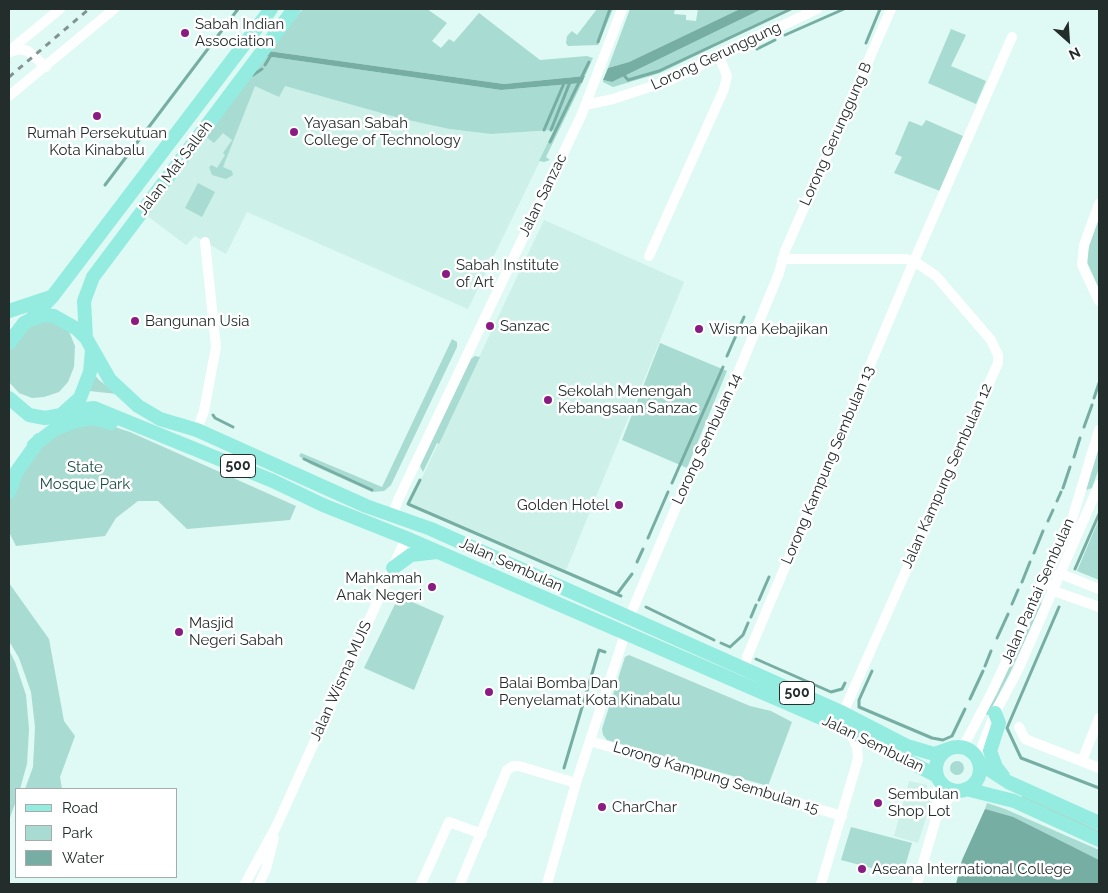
<!DOCTYPE html>
<style>
body{margin:0}
#map{position:relative;width:1108px;height:893px;overflow:hidden;background:#dff9f4;font-family:Raleway,sans-serif}
canvas{display:block}
.frame{position:absolute;inset:0;border:10px solid #232d2b;pointer-events:none}
.legend{position:absolute;left:15px;top:788px;width:162px;height:90px;box-sizing:border-box;background:#fff;border:1px solid #a7abaa;margin:0;padding:6px 9px;list-style:none;font-size:15px;color:#232d2b}
.legend li{display:flex;align-items:center;gap:10px;height:25px}
.legend b{width:25px;border:1px solid #a7abaa}
.north{position:absolute;left:1043px;top:15px;width:50px;height:50px;-webkit-text-stroke:4px #fff;paint-order:stroke;rotate:154deg;font-size:14px;font-weight:700;line-height:20px;text-align:center;color:#232d2b}
.north::after{content:'';display:block;margin:auto;width:18px;height:22px;background:#232d2b;clip-path:polygon(50% 0,100% 100%,50% 72%,0 100%)}
</style>
<div id="map">
<canvas width="1108" height="893"></canvas>
<div class="frame"></div>
<ul class="legend">
<li><b style="height:6px;background:#94ece0"></b>Road</li>
<li><b style="height:14px;background:#a8dbd1"></b>Park</li>
<li><b style="height:14px;background:#76aea4"></b>Water</li>
</ul>
<div class="north">N</div>
</div>
<script>
const ctx = document.querySelector('canvas').getContext('2d');
ctx.lineJoin = 'round';
function fillPath(path, color) { ctx.fillStyle = color; ctx.fill(path, 'evenodd'); }
const poly = rows => new Path2D(rows.map(r => 'M' + r).join(''));
function strokePath(path, color, width, dash) { ctx.strokeStyle = color; ctx.lineWidth = width; ctx.lineCap = dash ? 'butt' : 'round'; ctx.setLineDash(dash || []); ctx.stroke(path); }
function write(font, color, halo, rows, align = 'center') {
  ctx.font = font + ' Raleway,sans-serif'; ctx.lineWidth = 5; ctx.setLineDash([]); ctx.textBaseline = 'middle'; ctx.strokeStyle = halo; ctx.fillStyle = color; for (const [text, x, y, turn = 0] of rows) {
    ctx.save(); ctx.translate(x, y); ctx.rotate((+turn || 0) * Math.PI / 180); ctx.textAlign = isNaN(turn) ? turn : align; if (halo) ctx.strokeText(text, 0, 0); ctx.fillText(text, 0, 0); ctx.restore();
  }
}
fillPath(poly([
 [250,76,399,118,449,129,491,134,555,130,468,309,247,212,226,254,195,236,186,245,146,215],
 [544,220,684,282,566,570,410,503],
 [909,781,927,785,926,791,934,793,918,843,894,836]
]), '#cdf0e9');
fillPath(poly([
 [303,9,427,9,447,23,432,41,441,48,449,39,454,42,479,13,540,60,587,56,593,58,585,76,504,84,268,51],
 [597,9,613,9,598,45,568,46,566,43,567,36,572,31,577,35],
 [630,9,675,9,674,14,686,15,686,20,696,21,698,9,740,9,629,62,608,68],
 [762,9,792,9,660,73,613,87,603,82,603,80,612,82],
 [951,29,966,35,951,66,986,81,976,104,928,83],
 [265,56,501,90,582,83,546,157,550,160,544,162,539,161,554,130,491,134,449,129,399,118,285,86,279,97,255,86,223,167,232,171,233,175,226,179,212,175,209,167,212,165,217,168,225,155,223,153,232,140,223,133,214,143,205,136],
 [926,120,963,136,940,191,894,173,902,157,895,154,909,121,922,126],
 [198,183,215,192,202,217,185,208],
 [1099,215,1099,289,1087,262,1087,252],
 [43,317,68,329,75,346,74,367,68,382,59,392,44,397,32,398,19,393,9,382,9,343],
 [452,339,457,342,457,347,391,485,384,491,372,492,310,464,299,456,301,453,382,487],
 [660,343,727,371,687,468,622,440],
 [475,356,480,357,439,444,437,443,423,472,420,466,471,359],
 [90,369,99,380,117,394,80,390],
 [87,418,130,432,296,506,290,520,187,529,158,501,138,501,116,518,105,536,16,546,9,532,9,493,25,459,62,425],
 [1099,436,1099,468,1092,488,1086,490],
 [1099,519,1099,580,1077,571],
 [9,583,49,639,64,721,75,736,60,777,62,789,25,789,33,767,35,727,31,692,19,658,9,641],
 [399,596,444,616,414,690,364,668],
 [1040,601,1042,603,1009,675,988,715,983,713],
 [9,650,15,662,26,695,29,729,27,764,20,789,16,789,16,801,9,820],
 [629,655,750,706,771,711,792,722,768,786,607,740,603,735,602,729,625,657],
 '950 768a7 7 0 1 1 14 0a7 7 0 1 1-14 0Z',
 [1023,794,1099,831,1099,836,1021,798],
 [987,803,1005,809,1099,850,1099,860,985,809],
 [851,827,912,843,902,876,841,860]
]), '#a8dbd1');
fillPath(poly([
 [740,9,762,9,612,82,603,80,608,68,629,62],
 [268,51,504,84,585,76,582,83,501,90,265,56],
 [985,809,1013,817,1099,860,1099,884,956,884,962,860]
]), '#76aea4');
strokePath(poly([
 [785,35,844,9],
 [598,42,610,9],
 [866,43,880,9],
 [757,49,775,40],
 [265,65,271,55],
 [623,74,628,80,659,71,791,9],
 [253,75,262,69],
 [544,130,565,81],
 [551,130,570,82],
 [550,142,589,62],
 [105,185,238,9],
 [727,356,744,317],
 [1094,398,1099,383],
 [213,415,215,418,233,427],
 [1084,427,1092,405],
 [1074,457,1080,438],
 [304,459,372,490],
 [420,480,408,504,621,596],
 [672,483,723,367],
 [1063,488,1070,467],
 [1057,501,1061,492],
 [1048,521,1053,510],
 [648,538,668,492],
 [1034,553,1043,531],
 [637,562,643,549],
 [1075,569,1099,514],
 [1022,582,1030,562],
 [617,594,632,574],
 [759,600,769,577],
 [1012,604,1018,590],
 [646,607,714,640],
 [1059,607,1007,728,1021,758,1099,788],
 [751,617,756,605],
 [997,638,1008,614],
 [721,643,730,647],
 [730,647,743,635,748,623],
 [756,659,831,692,842,689,845,683],
 [985,666,991,651],
 [872,671,859,700,859,707,932,738,943,740,952,736,965,709],
 [970,699,983,671],
 [564,768,599,650,605,652]
]), '#76aea4', 3);
strokePath(poly([
 [9,51,60,9],
 [10,52,19,49,28,51,46,67],
 [9,96,114,9],
 [585,105,613,99,668,81,817,9],
 [1099,204,1084,245,1082,265,1099,301],
 [649,256,724,89,727,76,719,56],
 [782,259,906,259,914,261,936,276,991,340,998,355,998,363,843,713],
 [197,430,204,411,216,347,205,242],
 [393,514,398,500,582,114,622,9],
 [1056,575,1061,574,1099,589],
 [1050,585,1054,591,1099,607],
 [629,618,682,493,740,368,779,273,785,251,891,9],
 [745,669,747,657,914,261,1012,37],
 [1019,727,1025,739,1099,768],
 [590,741,842,816],
 [963,747,992,692,1070,526,1099,430],
 [977,759,995,713,1017,672,1099,485],
 [1082,761,1099,718],
 [936,819,949,798,958,790],
 [245,884,277,825,406,538],
 [259,884,266,869,274,838],
 [421,884,449,822,482,834],
 [460,884,507,770,513,766,519,766,576,783],
 [547,884,576,783,625,634],
 [821,884,858,759,857,747,849,730],
 [917,884,935,822,939,780]
]), '#fff', 10);
strokePath(poly([
 [9,311,51,297],
 [32,318,52,297,271,9],
 [86,338,84,301,93,277,294,9],
 [9,343,24,323,32,319,44,315,54,316,77,329,86,338,110,380,138,406,160,419,197,430,366,506,431,529,843,713,907,746,934,754,948,749],
 [9,398,29,415,45,418,61,415,80,398,90,372,92,351],
 [61,415,78,410,94,408,273,481,323,505,406,538,849,730,937,776],
 [34,445,55,429,76,421,92,418,111,423],
 [9,492,17,471,39,440],
 [393,568,411,555,437,552],
 [995,713,999,723,990,751,996,767,1003,776],
 '936 769a22 22 0 1 1 44 0a22 22 0 1 1-44 0Z',
 [979,763,1008,782,1099,823],
 [966,789,1014,801,1099,840]
]), '#94ece0', 14);
strokePath(poly([
 [9,77,89,9]
]), '#829490', 3, [6, 6]);
for (const [x, y, r, color] of [
 [185,33,5,"#8a1c81"],
 [97,116,5,"#8a1c81"],
 [294,132,5,"#8a1c81"],
 [446,274,5,"#8a1c81"],
 [135,321,5,"#8a1c81"],
 [490,326,5,"#8a1c81"],
 [699,329,5,"#8a1c81"],
 [548,400,5,"#8a1c81"],
 [619,505,5,"#8a1c81"],
 [432,587,5,"#8a1c81"],
 [179,632,5,"#8a1c81"],
 [489,692,5,"#8a1c81"],
 [878,803,5,"#8a1c81"],
 [602,807,5,"#8a1c81"],
 [862,869,5,"#8a1c81"]
]) { const dot = new Path2D(); dot.arc(x, y, r, 0, 2 * Math.PI); ctx.fillStyle = color; ctx.fill(dot); strokePath(dot, '#fff', 2); }
for (const [x, y, w] of [
 [238,466,35],
 [797,693,35]
]) { const box = new Path2D(); box.roundRect(x - w / 2, y - 11.5, w, 23, 4); ctx.fillStyle = '#fff'; ctx.fill(box); strokePath(box, '#232d2b', 1); }
write('bold 14px', '#232d2b', null, [
 ["500",238,466],
 ["500",797,693]
]);
write('15px', '#232d2b', '#fff', [
 ["Sabah Indian",195,24],
 ["Association",195,41],
 ["Yayasan Sabah",304,123],
 ["College of Technology",304,140],
 ["Rumah Persekutuan",97,133,"center"],
 ["Kota Kinabalu",97,150,"center"],
 ["Sabah Institute",456,265],
 ["of Art",456,282],
 ["Bangunan Usia",145,321],
 ["Sanzac",500,326],
 ["Wisma Kebajikan",709,329],
 ["Sekolah Menengah",558,391],
 ["Kebangsaan Sanzac",558,408],
 ["Golden Hotel",609,505,"right"],
 ["Mahkamah",422,578,"right"],
 ["Anak Negeri",422,595,"right"],
 ["Masjid",189,623],
 ["Negeri Sabah",189,640],
 ["Balai Bomba Dan",499,683],
 ["Penyelamat Kota Kinabalu",499,700],
 ["Sembulan",888,794],
 ["Shop Lot",888,811],
 ["CharChar",612,807],
 ["Aseana International College",872,869]
], 'left');
write('15px', '#232d2b', '#fff', [
 ["Lorong Gerunggung",716,56,-25],
 ["Lorong Gerunggung B",836,134,-66],
 ["Jalan Mat Salleh",175,168,-53],
 ["Jalan Sanzac",543,195,-64],
 ["Lorong Sembulan 14",707,439,-65],
 ["Lorong Kampung Sembulan 13",828,465,-67],
 ["Jalan Kampung Sembulan 12",947,476,-66],
 ["Jalan Sembulan",511,565,24],
 ["Jalan Pantai Sembulan",1038,591,-66],
 ["Jalan Wisma MUIS",341,681,-66],
 ["Jalan Sembulan",873,744,26],
 ["Lorong Kampung Sembulan 15",716,778,17]
]);
write('15px', '#1d4f47', '#fff', [
 ["State",85,467],
 ["Mosque Park",85,484]
]);
</script>
